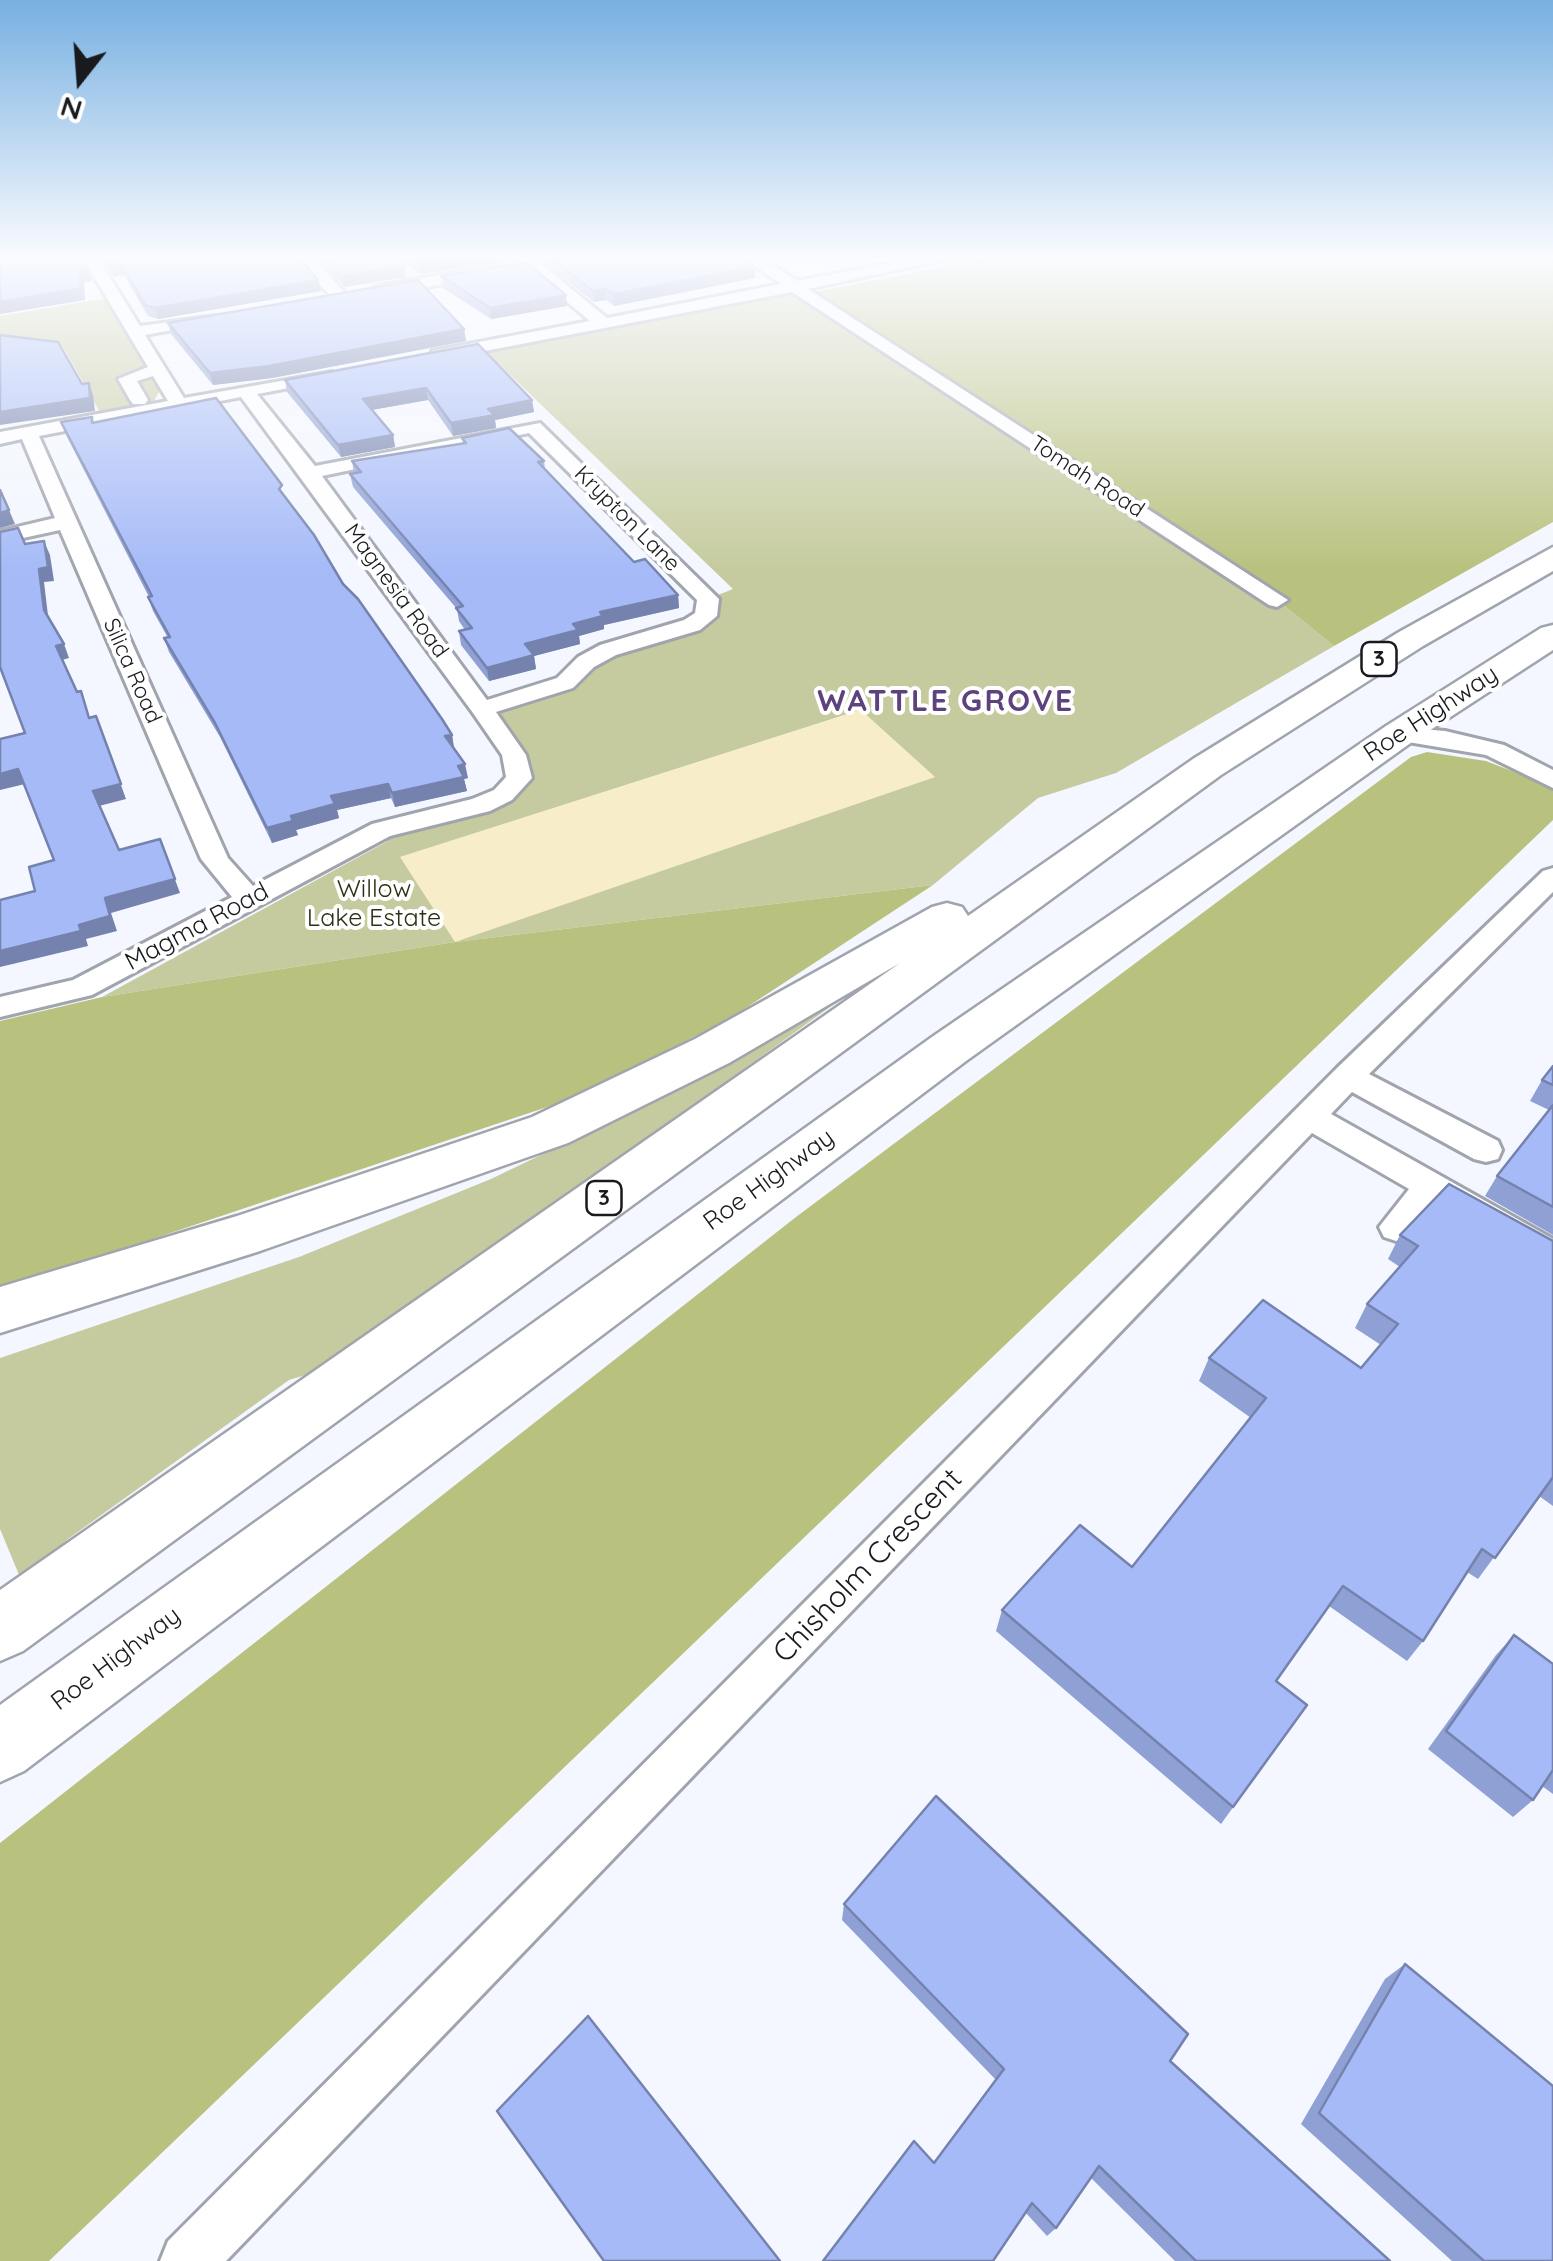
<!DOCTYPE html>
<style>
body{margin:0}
#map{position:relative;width:1553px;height:2261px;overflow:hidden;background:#f4f7ff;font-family:Quicksand,sans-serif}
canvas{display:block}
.north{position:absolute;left:30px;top:30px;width:100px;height:100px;-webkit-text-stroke:8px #fff;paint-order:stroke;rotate:197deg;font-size:28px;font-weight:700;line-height:40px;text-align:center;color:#181a1d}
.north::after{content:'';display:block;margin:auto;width:35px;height:45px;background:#181a1d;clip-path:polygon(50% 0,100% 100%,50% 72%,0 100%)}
</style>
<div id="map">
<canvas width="1553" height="2261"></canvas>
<div class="north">N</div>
</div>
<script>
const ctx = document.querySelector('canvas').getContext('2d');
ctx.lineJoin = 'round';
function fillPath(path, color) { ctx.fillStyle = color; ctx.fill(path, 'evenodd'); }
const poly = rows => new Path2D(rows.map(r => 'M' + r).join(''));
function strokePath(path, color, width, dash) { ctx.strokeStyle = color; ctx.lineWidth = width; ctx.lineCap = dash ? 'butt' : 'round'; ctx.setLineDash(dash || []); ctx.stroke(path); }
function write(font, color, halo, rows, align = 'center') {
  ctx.font = font + ' Quicksand,sans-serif'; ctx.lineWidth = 8; ctx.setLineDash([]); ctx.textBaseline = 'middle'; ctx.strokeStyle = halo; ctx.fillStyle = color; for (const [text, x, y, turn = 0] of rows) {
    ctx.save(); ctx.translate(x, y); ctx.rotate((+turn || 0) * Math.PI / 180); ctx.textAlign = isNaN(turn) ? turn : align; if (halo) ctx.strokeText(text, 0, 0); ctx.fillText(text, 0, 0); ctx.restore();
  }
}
fillPath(poly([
 [788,284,1277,600,1334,646,1116,773,1038,798,933,885,455,942,102,997,388,841,381,830,481,805,519,778,482,709,538,694,586,662,692,625,708,599,733,589,481,347],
 [860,710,934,777,455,941,401,857],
 [113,297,171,390,158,393,154,402,101,414,63,347,0,353,0,316],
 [881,970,332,1367,289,1380,68,1539,22,1582,0,1529,0,1358,299,1257,491,1179,682,1087]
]), '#c5cb9e');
fillPath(poly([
 [1003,255,1529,255,1553,265,1553,522,1334,646,1277,600,804,294],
 [1427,752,1486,761,1553,787,1553,820,49,2261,0,2261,0,1843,796,1217,1411,757],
 [933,885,729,1019,571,1099,0,1290,0,1021,102,997,455,942]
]), '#b9c17e');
fillPath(poly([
 [861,710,935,777,455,942,400,857]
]), '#f7edc8');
const minor = poly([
 [81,255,96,255,140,326,216,316,216,322,145,335,184,398,332,372,332,380,257,394,315,466,540,423,719,599,717,616,700,630,616,655,594,667,573,688,496,712,526,755,532,778,512,800,490,811,390,836,92,995,0,1017,0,997,73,980,232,897,201,859,60,530,0,543,0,531,55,518,22,439,0,444,0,432,168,401,153,376,137,381,148,400,145,404,133,404,130,400,118,379,148,367,81,255],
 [241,397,473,713,502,755,506,777,494,790,472,799,372,824,253,886,228,858,39,436,241,397],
 [529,433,697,600,695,613,684,620,600,645,578,657,557,678,487,700,322,476,529,433],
 [294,255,310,255,346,294,346,300,334,300,294,255],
 [513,255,530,255,607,318,781,284,739,255,757,255,797,281,933,255,966,255,808,289,1288,600,1277,607,1269,605,792,292,438,360,432,359,432,351,590,321,528,269,377,296,369,291,377,286,519,261,513,255],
 [1543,255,1553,255,1553,261,1548,260,1543,255],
 [1399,727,1445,731,1504,745,1553,770,1553,788,1486,755,1390,739,1387,734,1390,729,1399,727],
 [1553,868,1553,892,1369,1074,1498,1141,1502,1150,1498,1159,1486,1162,1474,1159,1352,1092,1331,1114,1553,1239,1553,1270,1435,1204,1408,1237,1396,1241,1384,1237,1379,1227,1409,1189,1312,1133,226,2261,160,2261,168,2241,1337,1068,1543,871,1553,868]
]);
const highway = poly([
 [1553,547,1553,571,1423,646,1221,775,23,1651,0,1661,0,1590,900,963,729,1063,568,1143,260,1251,0,1333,0,1287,237,1216,532,1117,695,1039,932,907,947,903,962,907,968,916,1193,759,1399,632,1553,547],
 [1553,625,1553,650,1412,742,966,1061,24,1771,0,1782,0,1705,932,1037,1386,726,1541,628,1553,625]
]);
strokePath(minor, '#a0a4ad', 6);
strokePath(highway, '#a0a4ad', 5);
fillPath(minor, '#fff');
fillPath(highway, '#fff');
fillPath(poly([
 [99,256,297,256,321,291,158,319,148,316,124,275,114,277],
 [316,256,512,256,511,259,421,274,403,262,402,264,406,277,344,287],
 [535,256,736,256,755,278,614,306,606,300,594,302],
 [441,276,567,306,491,319,443,288],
 [168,323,464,329,466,341,272,378,213,385,171,334],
 [478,344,532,400,534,412,495,420,496,428,453,436,428,400,372,410,393,435,395,447,341,457,287,392,285,380],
 [92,417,94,422,285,498,343,584,452,735,454,748,468,778,464,779,467,791,395,807,391,798,337,810,339,818,296,830,298,835,272,843,220,737,169,652,164,638,168,638,153,611,148,597,149,597,66,435,61,422],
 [462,438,544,461,545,469,634,562,678,595,679,608,604,625,604,629,579,636,580,644,534,656,536,669,489,681,461,645,459,631,465,630,459,621,457,609,353,487,350,474,354,473,352,461,463,444],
 [1553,1066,1553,1235,1485,1196,1497,1176,1549,1110,1530,1101,1542,1080],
 [1400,1235,1553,1241,1553,1506,1539,1496,1478,1579,1467,1572,1423,1641,1407,1661,1329,1606,1277,1681,1307,1705,1221,1824,996,1631,1002,1610,1132,1567,1251,1418,1199,1381,1209,1358,1361,1368,1381,1345,1355,1328,1367,1304,1400,1267,1388,1259],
 [1514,1635,1553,1664,1553,1794,1542,1786,1533,1800,1513,1817,1428,1749,1496,1655],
 [844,1904,1170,2061,1390,2261,1175,2261,1091,2178,1056,2228,1047,2236,1026,2213,934,2163,996,2080,842,1920],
 [1405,1964,1553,2261,1452,2261,1301,2124,1385,1979]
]), '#8ea0d4');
fillPath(poly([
 [398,256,402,256,403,262,400,266,404,266,406,277,344,287,342,276,396,258],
 [464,256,512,256,511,259,421,274,420,263],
 [121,264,124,275,114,277,111,266],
 [755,267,755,278,614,306,613,294],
 [89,270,92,281,84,282,85,300,0,314,0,302,80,271],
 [318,280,321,291,158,319,155,308],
 [605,289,606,300,594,302,593,291],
 [566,295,567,306,491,319,490,308],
 [464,329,466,341,272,378,213,385,210,373],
 [89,383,93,395,95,411,0,425,0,412],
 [426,388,428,400,365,411,363,399],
 [532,400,534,412,495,420,496,428,453,436,451,423,488,409],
 [393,435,395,447,341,457,338,445],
 [9,510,15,524,0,528,0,513],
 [44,541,50,555,54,581,44,582,49,624,44,610,39,569],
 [678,595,679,608,604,625,604,629,579,636,580,644,534,656,536,669,489,681,487,668,525,644,600,612],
 [64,644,69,658,62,660,56,646],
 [96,716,126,799,99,806,93,791],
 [452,735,454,748,445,736],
 [465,764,468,778,464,779,467,791,395,807,392,793],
 [18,769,25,784,0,790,0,774],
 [388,784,391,798,337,810,339,818,296,830,298,835,272,843,267,828,331,796],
 [160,839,180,893,111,913,117,931,86,939,88,946,0,967,0,951,79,925]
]), '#7482ad');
const building = poly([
 [0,256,80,256,89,270,80,271,81,288,0,302,0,256],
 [103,256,297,256,318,280,155,308,145,305,121,264,111,266,103,256],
 [323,256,398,256,396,258,404,266,342,276,323,256],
 [408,256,464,256,420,263,408,256],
 [548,256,736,256,755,267,613,294,605,289,593,291,548,256],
 [526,262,566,295,490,308,441,276,526,262],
 [418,280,464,329,269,366,210,373,168,323,418,280],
 [0,335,58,342,82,384,89,383,90,398,0,412,0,335],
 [478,344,532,400,488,409,495,415,451,423,426,388,363,399,393,435,338,445,285,380,478,344],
 [216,398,282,485,279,489,314,535,343,584,358,599,442,719,452,735,445,736,465,764,458,766,464,777,392,793,388,784,331,796,335,804,291,816,293,821,267,828,215,723,164,638,170,637,148,597,152,596,61,422,92,417,92,423,216,398],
 [509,428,544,461,538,462,634,562,645,559,678,595,600,612,603,616,573,624,578,630,525,644,534,655,487,668,459,631,472,628,456,608,463,606,350,474,361,472,352,461,466,443,462,438,509,428],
 [0,490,9,510,0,513,0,490],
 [18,528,25,544,44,541,48,567,39,569,44,610,64,644,56,646,77,692,81,691,89,718,96,716,121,784,93,791,119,850,160,839,175,879,105,898,110,916,79,925,81,931,0,951,0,900,35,891,29,867,54,860,18,769,0,774,0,739,25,733,0,667,0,532,18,528],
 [1553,1066,1553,1085,1542,1080,1553,1066],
 [1553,1105,1553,1207,1497,1176,1553,1105],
 [1449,1184,1553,1241,1553,1477,1495,1558,1482,1549,1423,1641,1343,1586,1276,1681,1307,1705,1233,1807,1002,1610,1080,1525,1132,1567,1266,1398,1209,1358,1263,1300,1361,1368,1398,1324,1367,1304,1418,1246,1400,1235,1449,1184],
 [1514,1635,1553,1664,1553,1770,1533,1800,1446,1731,1514,1635],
 [936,1796,1188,2034,1170,2061,1390,2261,1196,2261,1099,2166,1056,2228,1032,2203,993,2261,823,2261,914,2141,934,2163,1004,2069,844,1904,936,1796],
 [1405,1964,1553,2086,1553,2261,1484,2261,1319,2113,1405,1964],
 [588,2016,780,2261,604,2261,497,2111,588,2016]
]);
fillPath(building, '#a5baf7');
strokePath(building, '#7482ad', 2.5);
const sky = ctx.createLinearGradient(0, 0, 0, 572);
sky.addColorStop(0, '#77b0e1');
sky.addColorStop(0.45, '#fafbff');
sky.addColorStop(1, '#fafbff00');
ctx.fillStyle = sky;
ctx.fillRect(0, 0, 1553, 572);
write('22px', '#181a1d', '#fff', [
 ["Tomah Road",1087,477,33],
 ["Krypton Lane",627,519,45],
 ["Magnesia Road",396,591,54],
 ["Silica Road",132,671,66]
]);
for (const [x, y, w] of [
 [1379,659,35],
 [604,1198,35]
]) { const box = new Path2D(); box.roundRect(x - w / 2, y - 17, w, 34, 8); ctx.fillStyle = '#fff'; ctx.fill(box); strokePath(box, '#181a1d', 2.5); }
write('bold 22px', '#181a1d', null, [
 ["3",1379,659],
 ["3",604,1198]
]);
write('25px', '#181a1d', '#fff', [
 ["Roe Highway",1431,714,-33],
 ["Magma Road",197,927,-28],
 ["Roe Highway",769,1180,-36],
 ["Roe Highway",116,1659,-37]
]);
write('25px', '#2d3012', '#fff', [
 ["Willow",374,889],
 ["Lake Estate",374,918]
]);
ctx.letterSpacing = '2.5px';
write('bold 30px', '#5d427e', '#fff', [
 ["WATTLE GROVE",946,702]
]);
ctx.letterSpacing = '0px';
write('30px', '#181a1d', '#fff', [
 ["Chisholm Crescent",868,1566,-46]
]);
</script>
